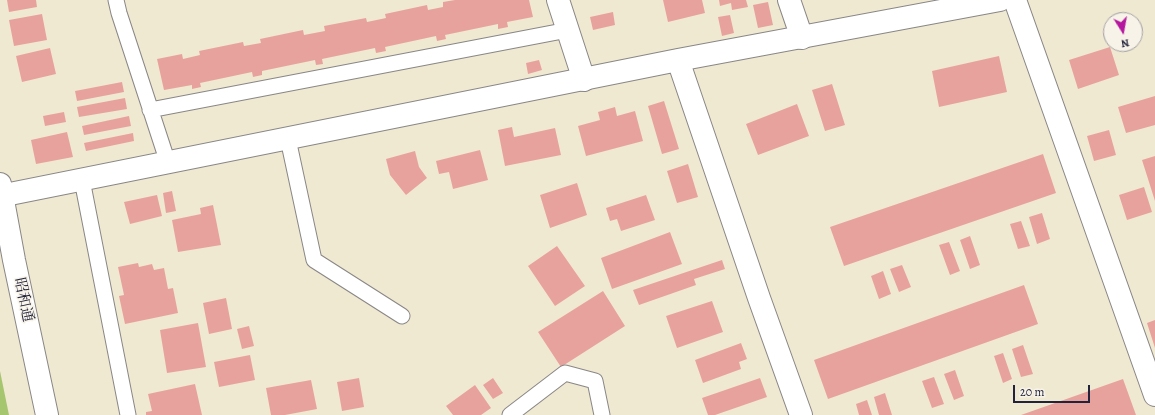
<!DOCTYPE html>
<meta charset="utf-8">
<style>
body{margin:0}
#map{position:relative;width:1155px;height:415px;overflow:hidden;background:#f0e9d1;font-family:Alegreya,serif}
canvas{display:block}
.north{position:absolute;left:1103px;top:12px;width:40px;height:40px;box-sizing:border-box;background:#f7f3e8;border:1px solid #a29fa3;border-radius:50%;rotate:169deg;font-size:11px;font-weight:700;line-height:16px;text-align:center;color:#22223b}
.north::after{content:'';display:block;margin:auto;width:14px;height:18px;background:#b5179e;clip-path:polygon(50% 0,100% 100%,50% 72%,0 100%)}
.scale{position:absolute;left:1013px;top:385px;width:77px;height:18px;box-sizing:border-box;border:2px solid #22223b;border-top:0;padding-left:5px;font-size:12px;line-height:14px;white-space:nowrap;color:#22223b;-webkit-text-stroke:3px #f7f3e8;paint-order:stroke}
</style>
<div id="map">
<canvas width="1155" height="415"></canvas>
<div class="north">N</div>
<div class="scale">20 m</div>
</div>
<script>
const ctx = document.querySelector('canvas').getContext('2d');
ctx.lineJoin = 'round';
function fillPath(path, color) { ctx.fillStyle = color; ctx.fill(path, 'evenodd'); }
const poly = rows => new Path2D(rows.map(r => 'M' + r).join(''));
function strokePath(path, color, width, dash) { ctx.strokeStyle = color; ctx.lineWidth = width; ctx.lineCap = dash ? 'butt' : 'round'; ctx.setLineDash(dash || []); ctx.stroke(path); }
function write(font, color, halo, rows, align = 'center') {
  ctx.font = font + ' Alegreya,"Noto Serif JP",serif'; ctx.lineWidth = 3; ctx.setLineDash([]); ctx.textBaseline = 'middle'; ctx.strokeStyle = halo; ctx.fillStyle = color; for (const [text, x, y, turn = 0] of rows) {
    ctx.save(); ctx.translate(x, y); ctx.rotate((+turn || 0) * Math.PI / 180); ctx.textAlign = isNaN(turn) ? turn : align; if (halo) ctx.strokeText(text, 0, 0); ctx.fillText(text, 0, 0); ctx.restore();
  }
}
fillPath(poly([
 [0,371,9,415,0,415]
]), '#a5c66f');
fillPath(poly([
 [7,0,36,0,37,7,9,12],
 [455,0,529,0,533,17,507,22,508,27,498,29,498,24,445,35,446,39,437,41,436,36,385,47,386,51,376,53,375,48,322,59,323,64,316,65,315,60,262,71,262,75,253,77,252,72,200,83,201,87,192,89,192,85,164,90,157,59,182,54,183,59,200,55,199,51,243,42,244,46,261,43,260,39,303,30,304,35,325,31,324,26,366,18,367,22,386,18,385,14,427,5,428,10,443,7,443,2],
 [663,0,702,0,705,13,668,22],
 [719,0,746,0,748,7,732,10,731,3,720,6],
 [768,2,773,25,758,28,753,5],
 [613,12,615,25,593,30,590,17],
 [42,14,47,40,14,46,9,20],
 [730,15,734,33,722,36,718,17],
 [1110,47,1119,75,1078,89,1069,60],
 [50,48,56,74,22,82,16,56],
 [999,56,1007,92,939,107,932,71],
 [539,60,542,70,528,74,526,63],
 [122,82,124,92,77,101,75,91],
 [832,84,845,125,825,131,812,90],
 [1155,96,1155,125,1126,133,1118,107],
 [125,98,127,109,79,117,77,107],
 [664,101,679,149,662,154,648,106],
 [797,104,809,136,758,155,746,124],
 [615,107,617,116,635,111,643,141,586,156,578,126,600,120,598,112],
 [64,112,66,122,45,126,43,116],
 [129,116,131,126,84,135,82,126],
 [512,127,514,137,555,128,561,155,505,166,498,130],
 [1109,130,1116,155,1094,161,1087,136],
 [67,132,73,157,36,164,31,140],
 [133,133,134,141,86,151,84,143],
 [480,150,488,180,453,189,449,172,439,174,436,161],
 [415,151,419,167,427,178,406,195,390,175,386,159],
 [1043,154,1056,193,844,266,830,227],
 [1155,156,1155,201,1142,160],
 [688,164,698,197,677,203,667,171],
 [577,183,587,215,550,228,540,195],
 [1144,187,1152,212,1127,220,1119,195],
 [172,191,176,211,166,213,163,193],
 [157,195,162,216,130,224,124,202],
 [646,195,655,220,621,231,617,219,610,221,606,208],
 [213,205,221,245,178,252,172,220,201,214,200,208],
 [1042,213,1050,239,1037,244,1029,217],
 [1021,221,1030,246,1018,249,1010,224],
 [670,232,682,264,612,289,601,258],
 [970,236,980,265,970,269,960,240],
 [949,242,960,271,950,275,939,245],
 [557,246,585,286,555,306,528,266],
 [722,260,725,269,694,279,696,285,639,305,633,290],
 [138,263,139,267,152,264,154,270,164,268,168,289,173,288,178,313,125,324,119,296,124,295,118,267],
 [902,265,911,287,899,292,890,269],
 [883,271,891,294,879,299,871,276],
 [1024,285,1038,324,828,399,814,360],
 [603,291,625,326,561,367,538,332],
 [226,298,232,329,209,334,203,303],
 [712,301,723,332,677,348,666,316],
 [1155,320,1155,348,1147,323],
 [198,323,206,367,167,373,160,330],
 [249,326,254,346,242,349,237,329],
 [741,343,747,359,739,362,741,369,703,383,695,360],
 [1023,345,1033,374,1021,377,1012,349],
 [1003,353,1012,379,1003,383,994,356],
 [250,355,255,380,219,387,214,362],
 [955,370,964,396,954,400,944,374],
 [934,377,944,404,932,408,922,381],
 [359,378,364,407,342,411,337,382],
 [493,378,503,393,493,399,483,385],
 [760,378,767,397,715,415,708,415,702,398],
 [1123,379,1136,415,1021,415],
 [311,380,317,409,285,415,271,415,266,388],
 [195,384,202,415,146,415,146,412,152,411,148,394],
 [475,385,491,408,481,415,453,415,446,406],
 [885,393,892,415,879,415,874,397],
 [867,400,872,415,859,415,856,404]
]), '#e8a29e');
const service = poly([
 [116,0,119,13,168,163],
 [150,110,568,30],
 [288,139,314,260,402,316],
 [82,180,128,415],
 [510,415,565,373,595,381,602,415]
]);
const minor = poly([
 [558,0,584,80],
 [789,0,802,38],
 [1015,0,1155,395]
]);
const tertiary = poly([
 [678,60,759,298,801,415],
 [0,184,14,260,47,415],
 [0,196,678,60,1000,0]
]);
strokePath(service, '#898686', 17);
strokePath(minor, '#898686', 24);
strokePath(tertiary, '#898686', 24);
strokePath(service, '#fff', 15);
strokePath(minor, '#fff', 22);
strokePath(tertiary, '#fff', 22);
write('15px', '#22223b', '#f7f3e8', [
 ["昭和通",23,300,78]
]);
</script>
